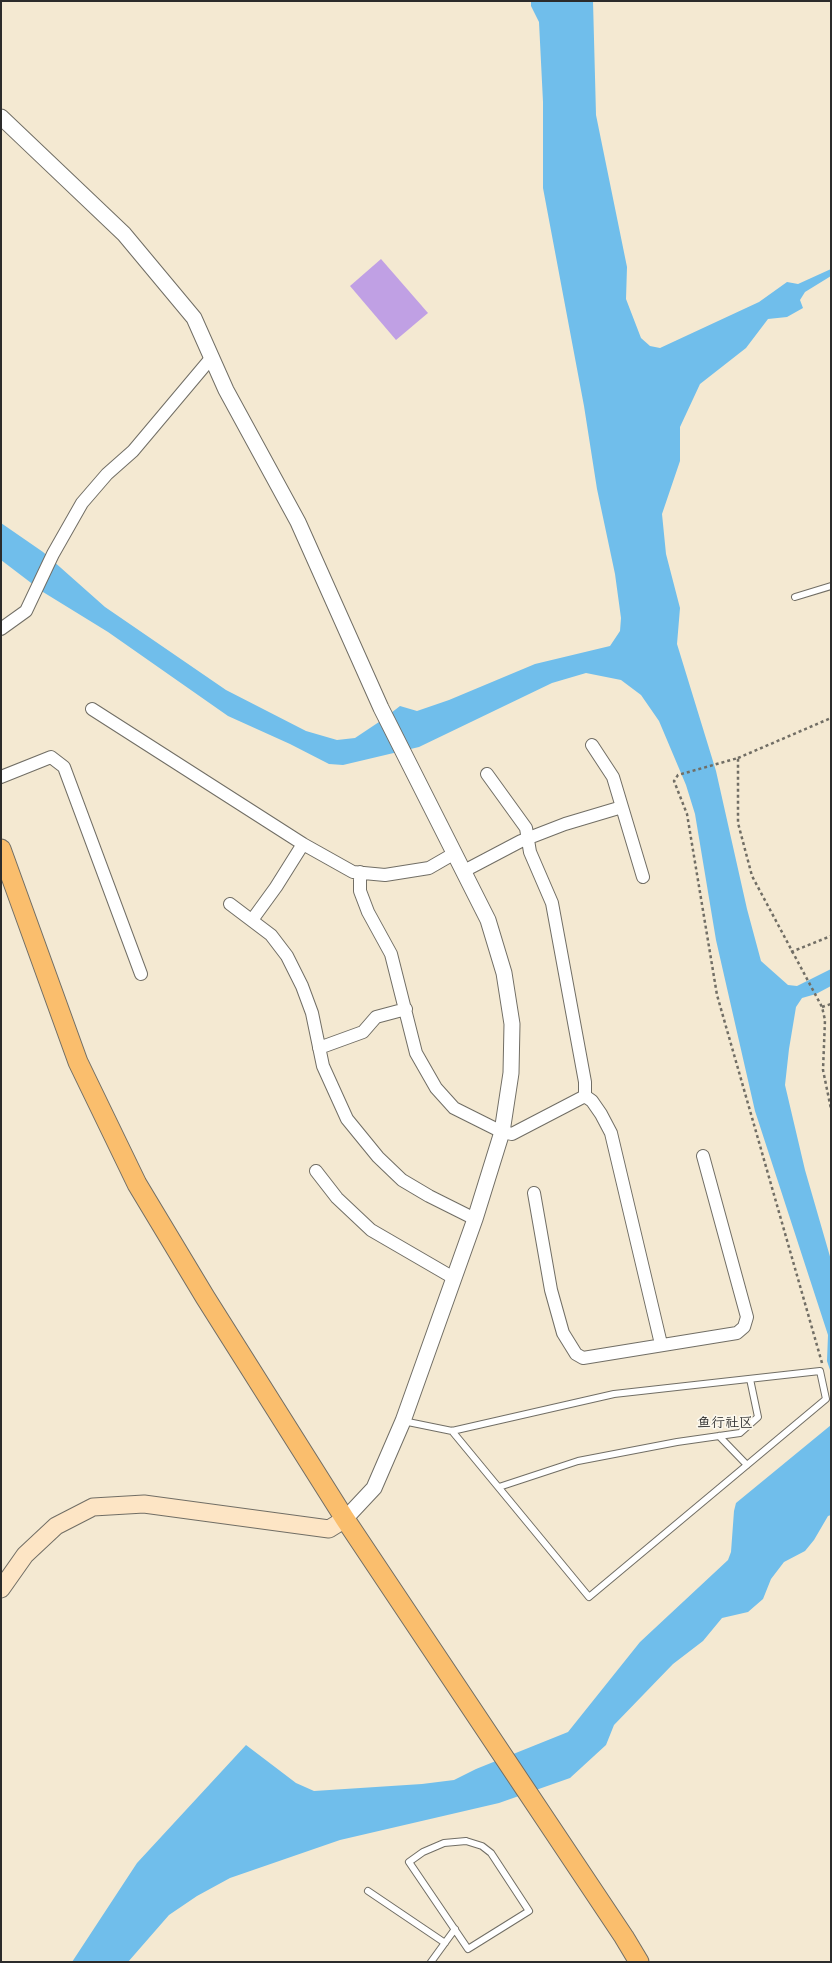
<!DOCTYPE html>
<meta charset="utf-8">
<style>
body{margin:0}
#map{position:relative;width:832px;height:1963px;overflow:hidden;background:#f4e9d2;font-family:Pangolin,sans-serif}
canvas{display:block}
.frame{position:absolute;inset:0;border:2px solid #2b2b2b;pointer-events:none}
</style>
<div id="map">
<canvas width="832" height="1963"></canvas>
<div class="frame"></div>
</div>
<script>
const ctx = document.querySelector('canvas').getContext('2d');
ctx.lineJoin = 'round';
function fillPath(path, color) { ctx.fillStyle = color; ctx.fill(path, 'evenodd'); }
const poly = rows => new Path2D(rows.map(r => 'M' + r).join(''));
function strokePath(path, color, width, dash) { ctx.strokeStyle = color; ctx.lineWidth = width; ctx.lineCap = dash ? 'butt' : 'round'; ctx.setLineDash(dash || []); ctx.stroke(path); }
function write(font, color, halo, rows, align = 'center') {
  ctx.font = font + ' Pangolin,"LXGW WenKai TC",sans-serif'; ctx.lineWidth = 3.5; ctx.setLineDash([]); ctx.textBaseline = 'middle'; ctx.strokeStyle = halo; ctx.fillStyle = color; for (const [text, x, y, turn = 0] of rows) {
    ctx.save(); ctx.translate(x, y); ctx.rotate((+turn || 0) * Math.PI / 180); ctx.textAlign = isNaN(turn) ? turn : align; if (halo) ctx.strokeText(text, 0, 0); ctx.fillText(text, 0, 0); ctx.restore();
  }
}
fillPath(poly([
 [531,1,593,1,596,115,627,267,626,299,641,338,650,346,660,348,759,302,787,282,798,284,831,269,831,276,805,292,800,300,803,308,787,317,768,319,746,348,700,384,680,427,680,461,662,514,666,554,680,608,677,644,716,771,747,909,761,961,788,985,797,986,831,969,831,986,816,994,802,998,796,1007,789,1049,785,1085,805,1170,831,1260,831,1373,827,1361,828,1335,755,1111,716,940,695,814,686,785,659,721,641,695,621,680,586,673,552,683,419,747,343,765,329,764,290,744,228,716,108,632,43,592,1,560,1,523,43,552,105,607,226,690,306,731,337,740,355,738,382,720,400,706,417,711,449,700,535,664,610,646,620,631,621,618,615,574,597,489,584,406,543,188,543,102,539,22,531,6],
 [831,1425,831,1515,828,1516,814,1540,805,1551,784,1562,771,1579,763,1599,748,1612,722,1618,703,1641,673,1664,614,1725,606,1745,570,1778,499,1803,340,1840,230,1878,197,1896,169,1915,128,1962,72,1962,137,1863,246,1745,296,1783,314,1791,422,1784,454,1780,476,1769,568,1732,640,1642,728,1560,731,1552,734,1511,736,1503]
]), '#70beeb');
fillPath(poly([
 [381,259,428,313,396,340,350,286]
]), '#c0a0e4');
const service = poly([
 [795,597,831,586],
 [403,1421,452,1431,614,1394,820,1371,826,1399,589,1597,452,1431],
 [719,1436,747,1465],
 [499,1487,578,1461,677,1442,740,1433,758,1417,750,1379],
 [466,1841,482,1846,491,1853,529,1911,468,1949,409,1862,423,1852,444,1843,466,1841],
 [368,1891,445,1943],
 [431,1962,455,1929]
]);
const minor = poly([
 [1,629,26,611,53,554,82,503,107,474,133,451,212,357],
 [92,709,303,844,353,872,385,875,429,868,455,853],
 [592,745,613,777,622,807],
 [487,774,526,828,530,852,552,903,585,1082,585,1096],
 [1,777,51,757,64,767,141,974],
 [464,871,521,841,565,824,622,807,643,877],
 [360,872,360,891,368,912,391,954,416,1053,436,1088,454,1108,502,1132,512,1134,585,1096,592,1101,601,1114,611,1133,661,1344],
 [230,904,271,935,287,956,302,986,312,1013,323,1066,347,1119,378,1157,402,1180,429,1196,475,1219],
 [252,920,276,887,303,844],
 [319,1048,363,1032,376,1017,406,1009],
 [316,1171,337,1198,371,1230,452,1277],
 [534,1193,551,1290,563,1333,576,1354,583,1358,737,1333,744,1327,747,1317,703,1156]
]);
const tertiary = poly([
 [1,117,124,234,194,318,226,390,298,522,381,708,488,920,504,973,512,1024,511,1073,502,1132,475,1219,403,1421,374,1488,345,1519]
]);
const secondary = poly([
 [1,1589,25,1555,56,1526,93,1507,144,1504,329,1529,345,1519]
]);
const primary = poly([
 [1,849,78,1062,137,1184,205,1297,345,1519,624,1937,639,1962]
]);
strokePath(service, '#716e65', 8);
strokePath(minor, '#716e65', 14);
strokePath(tertiary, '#716e65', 17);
strokePath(secondary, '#716e65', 19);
strokePath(primary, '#716e65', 21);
strokePath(poly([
 [738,758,831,718],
 [791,952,831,936],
 [822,1007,831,1004],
 [822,1363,717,995,687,814,674,781,678,775,738,758,738,823,752,876,822,1007,825,1020,823,1070,831,1109]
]), '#716e65', 2.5, [3, 3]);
strokePath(service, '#fff', 6);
strokePath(minor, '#fff', 12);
strokePath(tertiary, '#fff', 15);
strokePath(secondary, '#fde5c5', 17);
strokePath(primary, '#fabe6d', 19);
write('14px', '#2b2b2b', '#fbf7ec', [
 ["鱼行社区",725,1423]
]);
</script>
